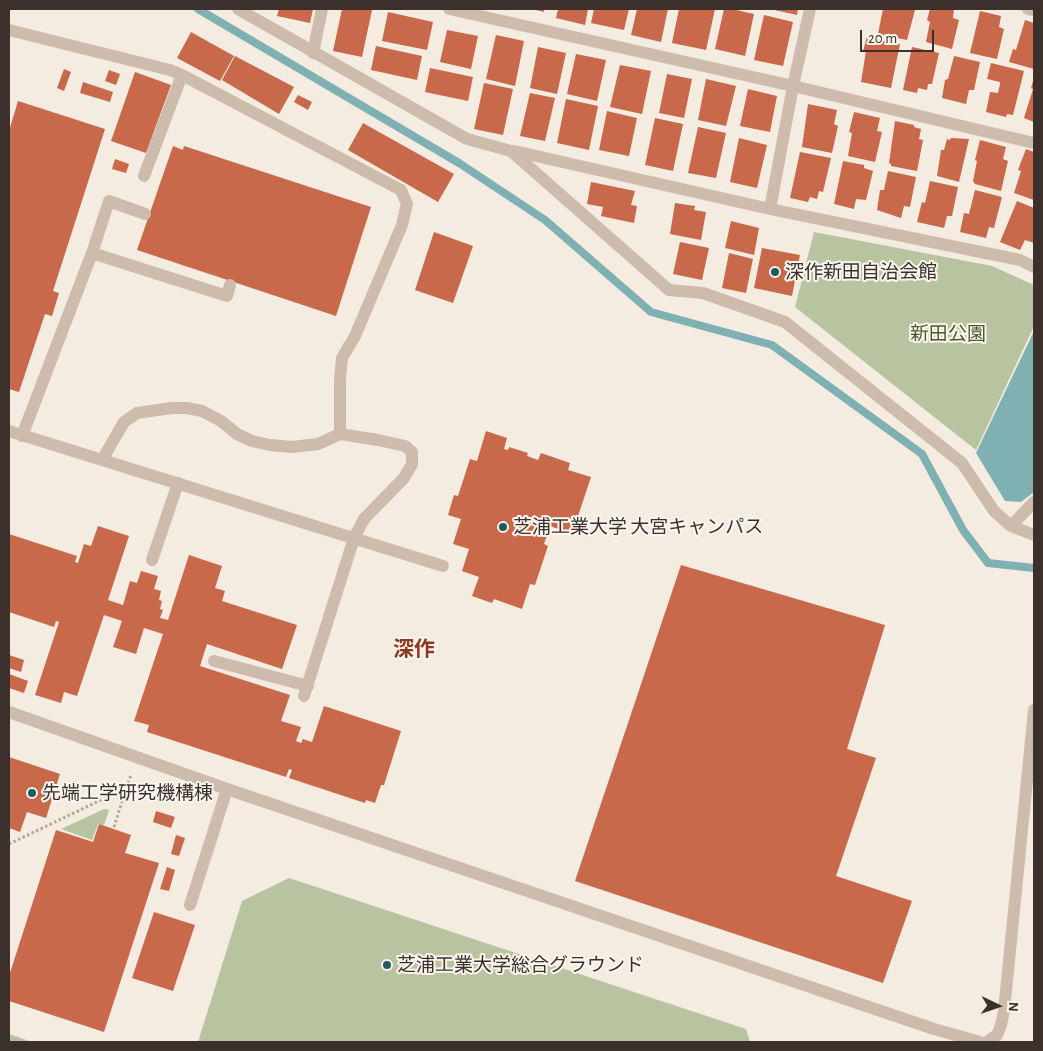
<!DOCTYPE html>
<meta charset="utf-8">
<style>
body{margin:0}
#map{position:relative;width:1043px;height:1051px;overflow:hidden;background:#f4ebe1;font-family:"Alegreya Sans",sans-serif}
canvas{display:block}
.frame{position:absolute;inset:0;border:10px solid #3b302b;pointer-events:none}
.north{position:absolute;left:973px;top:981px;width:50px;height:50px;-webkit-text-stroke:4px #fbf5ee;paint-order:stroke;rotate:93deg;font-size:14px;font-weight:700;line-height:20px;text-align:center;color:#3b302b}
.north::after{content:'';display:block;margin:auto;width:18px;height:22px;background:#3b302b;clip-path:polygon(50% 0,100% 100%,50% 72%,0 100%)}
.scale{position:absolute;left:860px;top:30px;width:74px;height:22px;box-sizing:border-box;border:2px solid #3b302b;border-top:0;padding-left:6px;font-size:15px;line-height:18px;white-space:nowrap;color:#3b302b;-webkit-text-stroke:4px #fbf5ee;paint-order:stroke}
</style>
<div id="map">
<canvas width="1043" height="1051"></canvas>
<div class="frame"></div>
<div class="north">N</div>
<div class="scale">20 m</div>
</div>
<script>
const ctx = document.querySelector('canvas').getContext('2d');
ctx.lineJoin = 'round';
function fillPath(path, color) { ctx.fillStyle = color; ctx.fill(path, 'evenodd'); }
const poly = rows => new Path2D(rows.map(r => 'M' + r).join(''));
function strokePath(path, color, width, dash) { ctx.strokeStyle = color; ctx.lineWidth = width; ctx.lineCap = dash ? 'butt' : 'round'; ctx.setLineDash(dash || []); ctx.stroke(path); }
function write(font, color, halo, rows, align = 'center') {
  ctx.font = font + ' "Alegreya Sans","Noto Sans JP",sans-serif'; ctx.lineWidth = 4; ctx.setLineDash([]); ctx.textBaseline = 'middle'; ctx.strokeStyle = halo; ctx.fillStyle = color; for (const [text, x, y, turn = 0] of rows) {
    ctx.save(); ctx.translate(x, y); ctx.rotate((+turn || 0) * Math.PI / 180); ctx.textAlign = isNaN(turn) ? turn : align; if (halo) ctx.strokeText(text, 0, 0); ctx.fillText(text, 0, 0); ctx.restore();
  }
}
fillPath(poly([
 [814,232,992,266,1034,285,1034,326,976,450,795,307],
 [104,809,109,810,104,825,98,824,92,840,61,829],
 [289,878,746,1029,750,1042,198,1042,242,901],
 [9,1034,32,1042,9,1042]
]), '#b8c4a0');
fillPath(poly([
 [1034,331,1034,492,1021,502,1005,501,976,453]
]), '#7fb0b2');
strokePath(poly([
 [198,9,459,163,545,220,651,312,772,345,922,454,963,530,988,563,1034,568]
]), '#7fb0b2', 8);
fillPath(poly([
 [279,9,313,9,310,23,277,16],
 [342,9,372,10,362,57,333,51],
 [532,9,544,9,544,12],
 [558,9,588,9,585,25,556,18],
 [594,9,629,9,624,30,591,23],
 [637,9,668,9,661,42,631,35],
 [679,9,715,9,706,50,672,43],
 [724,9,732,9,754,14,745,56,715,49],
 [770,9,798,9,797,15],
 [883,9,915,10,907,40,878,34],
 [930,9,954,9,953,18,959,20,952,49,926,42,930,22,927,20],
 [980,11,1001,16,999,27,1004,29,997,59,970,53],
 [388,12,433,22,427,50,382,41],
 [764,15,793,22,783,66,754,60],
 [1025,20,1034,23,1034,69,1009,62,1013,49,1016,50],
 [447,30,478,36,471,69,440,62],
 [191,32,234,56,220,81,177,58],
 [496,35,524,41,515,86,486,79],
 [867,37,900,44,891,88,861,82,866,51,863,51],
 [376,46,422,56,417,80,371,70],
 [538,47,566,53,557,94,530,88],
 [912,47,939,53,932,84,928,84,927,90,918,88,917,93,903,90],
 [576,54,606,60,597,101,567,94],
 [235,56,294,87,279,114,222,80],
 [954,56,980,62,974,90,969,90,966,104,942,98,945,80,948,79],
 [991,63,1024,71,1013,115,1007,114,1006,117,986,112,990,92,998,93,1000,84,1000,82,987,79],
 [620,65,651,71,642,114,610,107],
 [430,68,473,77,468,101,425,92],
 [64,69,71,72,64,91,57,88],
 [109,70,120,74,116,85,105,81],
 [135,72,171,85,146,153,111,141],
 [667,74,692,79,684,118,659,113],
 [1034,78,1034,122,1024,118,1033,89,1031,88],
 [706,79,736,86,726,126,698,120],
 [83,82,113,92,110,102,80,93],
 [484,83,513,89,503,135,474,129],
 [748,89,777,96,770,132,740,126],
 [530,93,555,98,545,141,520,136],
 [298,95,312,102,308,110,294,102],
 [566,99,598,106,589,150,557,143],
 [18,101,105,129,53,291,59,293,52,316,45,314,19,392,9,389,9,131],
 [808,104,837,110,834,124,838,126,832,153,802,147],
 [607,111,637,118,629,156,599,150],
 [854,112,880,118,877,131,882,132,875,162,848,156,852,133,849,132],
 [655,118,683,124,673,171,645,165],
 [895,121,914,125,914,127,921,129,919,139,923,140,917,171,891,166,891,164,889,163],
 [363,123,454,174,438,202,348,150],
 [698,127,726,133,716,178,688,173],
 [739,138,767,145,757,188,730,182],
 [951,138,969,139,959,182,937,176,941,150,944,150,947,139,950,140],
 [980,140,1006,147,1003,159,1008,161,1001,191,975,184,973,181,977,161,975,160],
 [173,146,183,150,184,146,371,207,336,316,137,250],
 [1026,149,1034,152,1034,200,1014,193,1021,171,1018,170],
 [800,152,831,158,823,192,819,191,817,199,810,197,808,202,790,198],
 [115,159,129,164,126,173,112,169],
 [843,161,864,165,864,168,873,171,866,200,856,199,854,209,834,204],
 [888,171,916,177,910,207,904,206,901,218,877,210,880,190,884,190],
 [930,181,958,187,952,216,947,216,944,228,917,222,922,202,925,203],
 [591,182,635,191,631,205,637,206,634,223,601,216,603,207,587,204],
 [975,190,1002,197,994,228,989,227,986,238,960,232,964,213,969,214],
 [1017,201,1034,208,1034,243,1025,240,1020,250,1000,242],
 [675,203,695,206,694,210,706,212,701,240,670,234],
 [731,221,759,228,754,255,725,248],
 [434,232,473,246,453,303,415,290],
 [680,242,709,248,702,280,673,274],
 [762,248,800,255,792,296,754,288],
 [729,253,753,259,746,293,722,288],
 [486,431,507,438,504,449,508,450,509,447,528,453,527,456,538,460,541,453,570,463,568,470,591,477,572,534,550,526,544,544,548,546,535,585,530,584,522,609,494,599,492,603,472,596,479,577,462,571,469,549,453,544,461,519,448,515,454,495,458,496,470,459,477,461],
 [98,526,129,536,108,600,123,605,130,581,137,583,141,571,158,576,154,589,161,591,159,600,162,601,160,609,163,610,160,618,168,620,189,555,222,566,215,588,225,591,222,601,297,625,282,669,207,644,200,666,290,695,281,721,301,727,296,741,301,743,303,739,312,742,324,706,401,731,384,785,381,785,375,803,366,800,365,803,289,778,292,770,289,769,286,777,147,732,149,725,134,721,163,634,144,628,136,654,113,647,122,621,104,615,77,696,64,692,61,703,35,695,59,622,56,621,54,627,9,612,9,534,77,556,75,562,78,563,84,544,91,546],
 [681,565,885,625,847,749,876,758,836,876,912,901,883,983,575,881],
 [9,655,24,660,21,672,9,668],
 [9,674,28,681,24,693,9,688],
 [9,757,60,774,46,818,27,812,20,832,9,828],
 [156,811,175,817,171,828,153,822],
 [99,824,131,835,125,853,159,863,104,1032,9,1001,9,976,56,830,93,842],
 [176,835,185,838,179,856,171,854],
 [167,867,175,870,169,891,160,889],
 [154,912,195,925,173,991,132,978]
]), '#c8694b');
strokePath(poly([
 [114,827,126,789],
 [9,844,126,788,131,775]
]), '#b9a596', 3, [2.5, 2.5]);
strokePath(poly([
 [9,30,170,70,182,75,401,190,407,204,402,225,355,336,342,358,340,379,340,434,318,444,292,447,270,445,252,441,237,434,221,421,202,411,187,408,172,408,137,413,124,422,102,460],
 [144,176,182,75],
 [92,253,109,201,145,214],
 [9,431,443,566],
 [22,436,92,253,227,296,230,285],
 [152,560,178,483],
 [214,661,308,686],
 [304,696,354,538,364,519,404,478,412,464,412,452,405,446,378,440,340,434],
 [9,712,227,789,934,1029,980,1042],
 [190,905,227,789]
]), '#cdbbac', 12);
strokePath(poly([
 [238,9,467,139,511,151,669,290,703,293,785,322,962,463,994,511,1011,526,1034,535],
 [449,9,793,86,1034,143],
 [1028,9,1034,10],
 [313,53,322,9],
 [514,151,770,209,1020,260,1034,267],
 [770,209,793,86,810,9],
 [1011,526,1034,502],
 [987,1042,997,1035,1001,1025,1004,1011,1034,710]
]), '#cdbbac', 12);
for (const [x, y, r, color] of [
 [775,272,5,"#1f5a5e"],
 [503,527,5,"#1f5a5e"],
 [32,793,5,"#1f5a5e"],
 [387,965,5,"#1f5a5e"]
]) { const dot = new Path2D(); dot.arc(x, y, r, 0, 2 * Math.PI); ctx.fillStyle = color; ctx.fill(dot); strokePath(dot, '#fbf5ee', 2); }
write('19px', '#3b302b', '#fbf5ee', [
 ["深作新田自治会館",785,272],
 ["芝浦工業大学 大宮キャンパス",513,527],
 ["先端工学研究機構棟",42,793],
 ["芝浦工業大学総合グラウンド",397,965]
], 'left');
write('19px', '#4a5a2e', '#fbf5ee', [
 ["新田公園",948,334]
]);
write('bold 21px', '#8c3b22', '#fbf5ee', [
 ["深作",414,650]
]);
</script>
